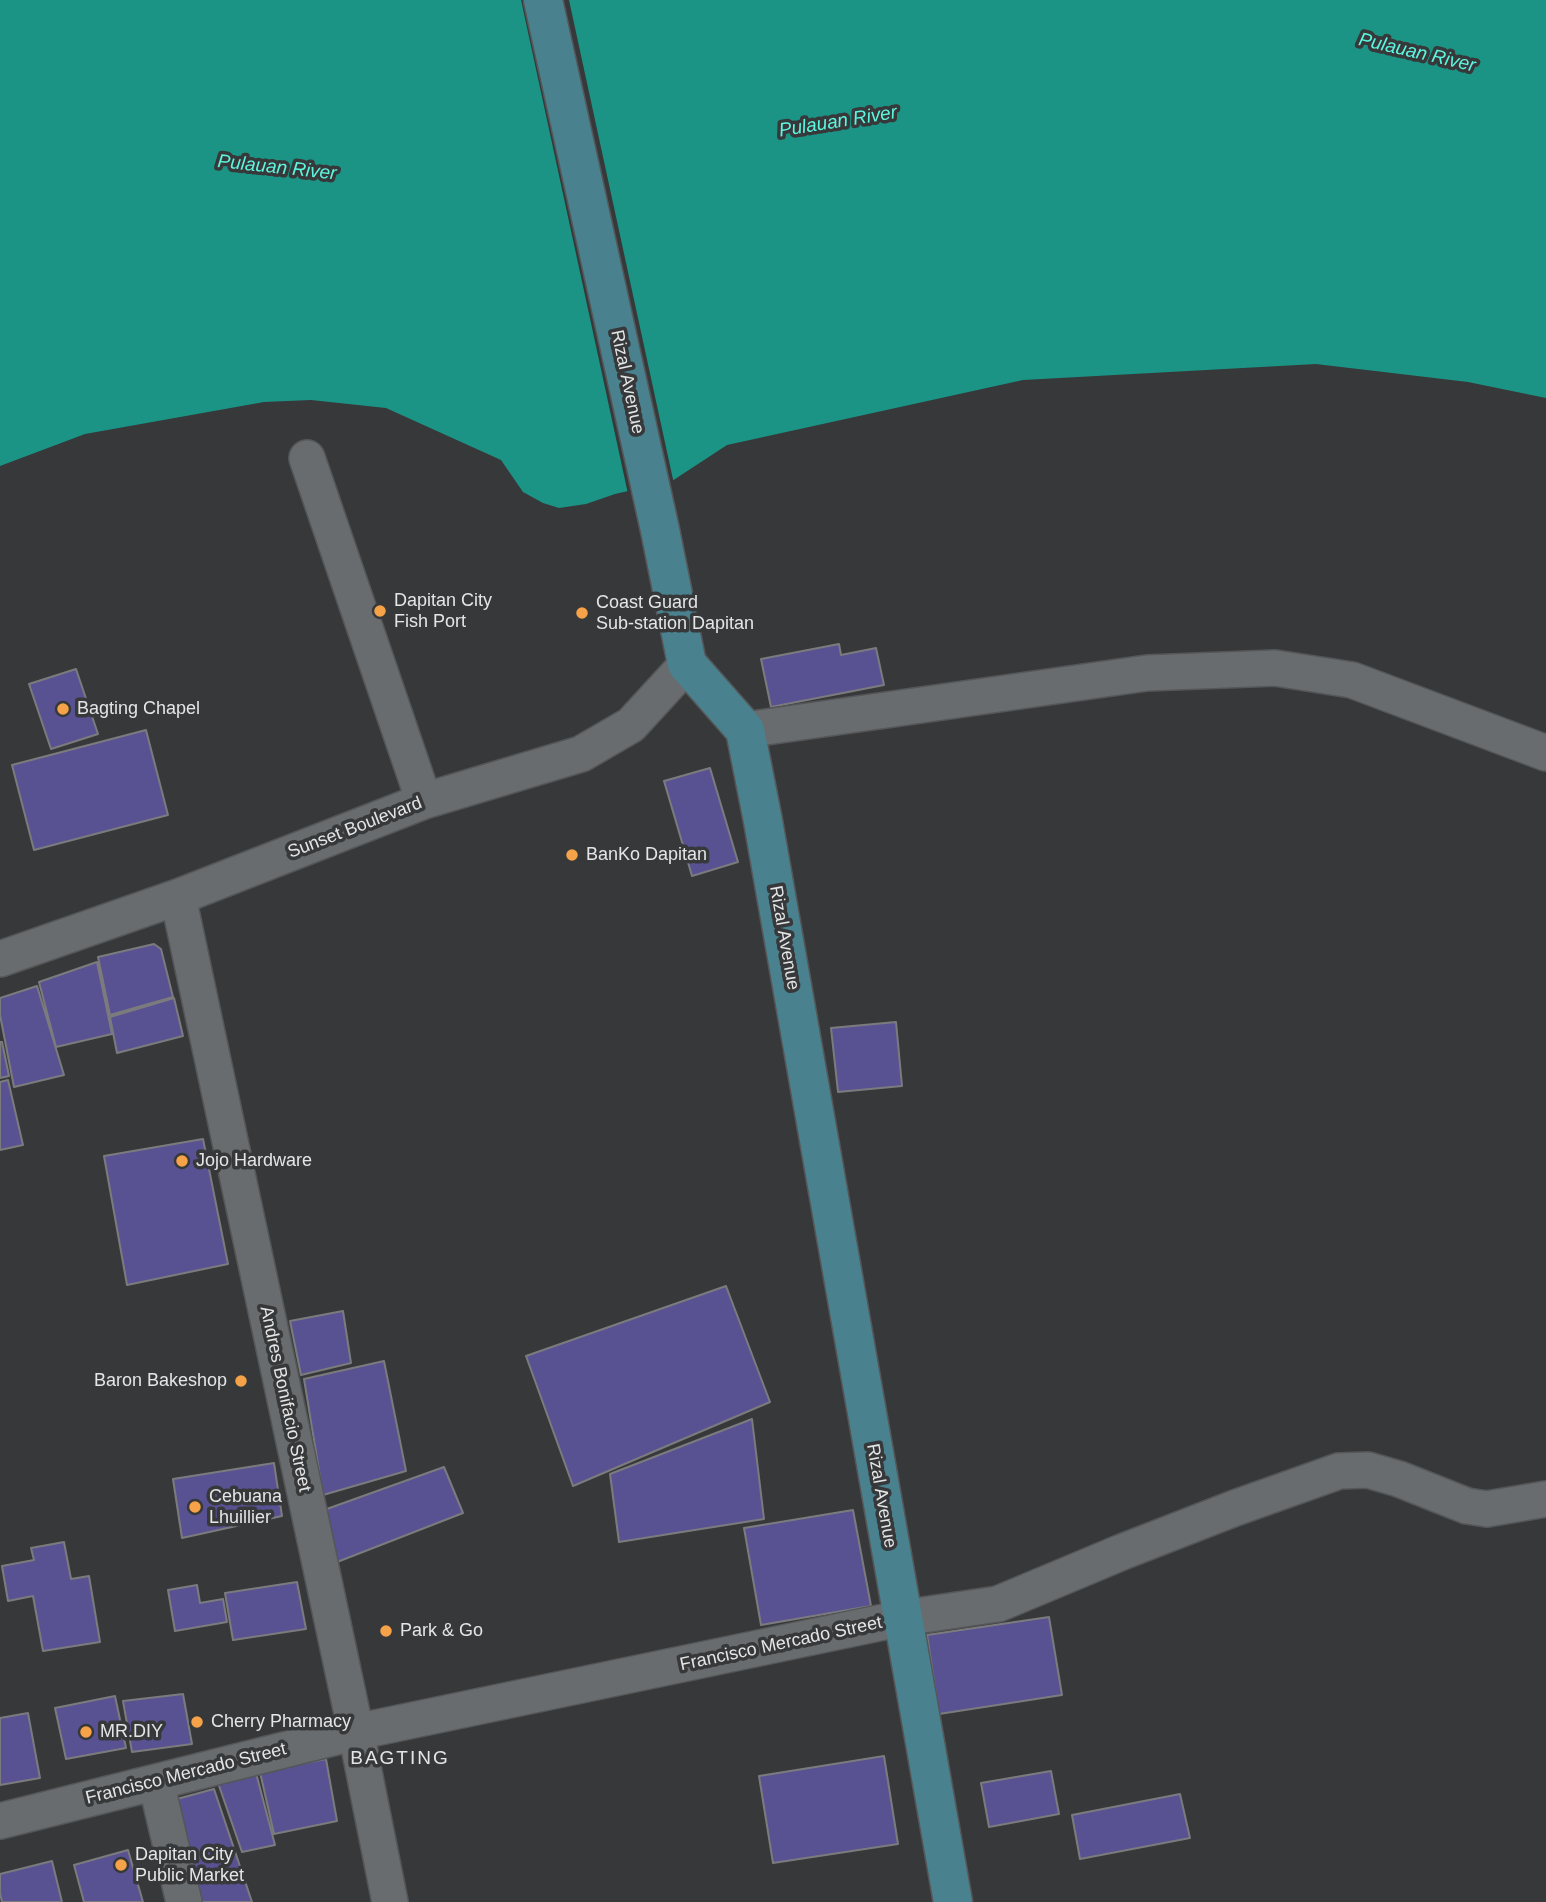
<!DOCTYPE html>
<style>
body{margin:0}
canvas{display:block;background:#36383a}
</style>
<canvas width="1546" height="1902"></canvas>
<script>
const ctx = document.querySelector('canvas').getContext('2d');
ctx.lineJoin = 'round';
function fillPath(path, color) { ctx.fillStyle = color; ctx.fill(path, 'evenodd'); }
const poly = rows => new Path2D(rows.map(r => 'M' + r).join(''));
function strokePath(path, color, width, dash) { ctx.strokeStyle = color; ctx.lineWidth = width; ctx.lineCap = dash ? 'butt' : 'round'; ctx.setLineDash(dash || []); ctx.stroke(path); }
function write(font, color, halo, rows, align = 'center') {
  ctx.font = font + ' Arial,sans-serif'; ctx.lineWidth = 7; ctx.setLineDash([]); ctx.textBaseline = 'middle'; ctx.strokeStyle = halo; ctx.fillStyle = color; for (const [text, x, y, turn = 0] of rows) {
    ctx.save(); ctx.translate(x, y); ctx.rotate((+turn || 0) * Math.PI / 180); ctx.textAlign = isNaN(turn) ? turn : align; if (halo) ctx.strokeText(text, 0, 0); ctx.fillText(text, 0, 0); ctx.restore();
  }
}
fillPath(poly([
 [0,0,1546,0,1546,398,1468,382,1316,364,1023,380,727,445,672,481,615,494,586,504,559,508,543,503,523,492,501,460,386,408,311,400,264,402,85,434,0,466]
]), '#1c9485');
fillPath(poly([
 [521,0,569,0,674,484,628,494]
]), '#36383a');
const building = poly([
 [839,644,841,655,876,648,884,685,771,707,761,659,839,644],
 [76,669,98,734,51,749,29,684,76,669],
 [146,730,168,815,34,850,12,765,146,730],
 [710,768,738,862,692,876,664,781,710,768],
 [154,944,161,949,173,997,110,1015,98,957,154,944],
 [97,962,112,1034,56,1047,39,982,97,962],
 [37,986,64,1075,14,1087,0,1015,0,998,37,986],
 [174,998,183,1036,117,1053,110,1017,174,998],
 [896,1022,902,1086,838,1092,831,1028,896,1022],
 [0,1042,2,1042,9,1076,0,1078,0,1042],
 [8,1080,23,1145,0,1150,0,1082,8,1080],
 [203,1139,228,1264,127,1285,104,1156,203,1139],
 [726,1286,770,1402,573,1486,526,1356,726,1286],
 [343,1311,351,1363,301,1375,290,1321,343,1311],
 [384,1361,406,1471,323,1495,304,1379,384,1361],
 [752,1419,764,1519,619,1542,610,1474,752,1419],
 [274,1463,282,1516,182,1538,173,1479,274,1463],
 [444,1467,463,1513,332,1564,324,1510,444,1467],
 [853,1510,871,1606,761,1625,744,1528,853,1510],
 [64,1542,71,1579,89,1576,100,1642,43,1651,33,1596,8,1601,2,1566,34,1560,31,1548,64,1542],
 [297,1582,306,1629,233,1640,225,1593,297,1582],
 [197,1585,200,1603,223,1599,227,1622,175,1631,168,1590,197,1585],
 [1049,1617,1062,1695,939,1714,927,1635,1049,1617],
 [183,1694,192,1744,132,1752,123,1701,183,1694],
 [115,1696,126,1748,66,1759,55,1708,115,1696],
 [28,1713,40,1778,0,1785,0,1718,28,1713],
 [884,1756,898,1844,773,1863,759,1776,884,1756],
 [326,1759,337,1821,274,1834,260,1772,326,1759],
 [1051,1771,1059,1814,989,1827,981,1783,1051,1771],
 [256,1773,275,1845,242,1852,217,1780,256,1773],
 [214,1789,252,1902,189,1902,162,1803,214,1789],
 [1180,1794,1190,1838,1080,1859,1072,1815,1180,1794],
 [128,1850,143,1902,84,1902,74,1865,128,1850],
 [52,1861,62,1902,2,1902,0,1893,0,1874,52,1861]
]);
fillPath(building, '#585292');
strokePath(building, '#7b7b7e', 2);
const minor = poly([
 [307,458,424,801],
 [745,730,1147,673,1275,668,1352,680,1546,753],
 [178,897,356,1732,390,1902],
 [0,959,178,897,424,801,581,754,631,725,687,664],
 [156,1782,184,1902],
 [0,1821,356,1732,903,1618,998,1604,1122,1552,1235,1508,1339,1471,1368,1470,1399,1479,1467,1506,1487,1509,1546,1499]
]);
const major = poly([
 [543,0,660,530,687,664,745,730,763,821,953,1902]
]);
strokePath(minor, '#545658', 38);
strokePath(major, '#545658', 41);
strokePath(minor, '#696c6e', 35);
strokePath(major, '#4a818f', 38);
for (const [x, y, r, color] of [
 [380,611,7,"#f6a248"],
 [582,613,7,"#f6a248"],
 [63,709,7,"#f6a248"],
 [572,855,7,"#f6a248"],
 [182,1161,7,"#f6a248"],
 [241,1381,7,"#f6a248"],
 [195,1507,7,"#f6a248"],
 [386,1631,7,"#f6a248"],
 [197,1722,7,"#f6a248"],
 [86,1732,7,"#f6a248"],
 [121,1865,7,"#f6a248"]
]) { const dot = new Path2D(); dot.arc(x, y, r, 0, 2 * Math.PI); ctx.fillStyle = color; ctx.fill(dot); strokePath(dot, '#36383a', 2.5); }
write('18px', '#e3e5e6', '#36383a', [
 ["Rizal Avenue",627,382,78],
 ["Sunset Boulevard",355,828,-21],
 ["Rizal Avenue",784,938,80],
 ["Andres Bonifacio Street",285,1399,78],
 ["Rizal Avenue",881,1496,80],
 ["Francisco Mercado Street",781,1644,-12],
 ["Francisco Mercado Street",186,1774,-14]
]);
write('18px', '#e3e5e6', '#36383a', [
 ["Dapitan City",394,601],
 ["Fish Port",394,622],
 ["Coast Guard",596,603],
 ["Sub-station Dapitan",596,624],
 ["Bagting Chapel",77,709],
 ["BanKo Dapitan",586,855],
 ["Jojo Hardware",196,1161],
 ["Baron Bakeshop",227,1381,"right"],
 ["Cebuana",209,1497],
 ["Lhuillier",209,1518],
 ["Park & Go",400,1631],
 ["Cherry Pharmacy",211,1722],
 ["MR.DIY",100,1732],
 ["Dapitan City",135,1855],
 ["Public Market",135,1876]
], 'left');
write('italic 19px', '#5ef5df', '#36383a', [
 ["Pulauan River",1417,53,13],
 ["Pulauan River",838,122,-9],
 ["Pulauan River",277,168,6]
]);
ctx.letterSpacing = '2px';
write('19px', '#e3e5e6', '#36383a', [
 ["BAGTING",400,1759]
]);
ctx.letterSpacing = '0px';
</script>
